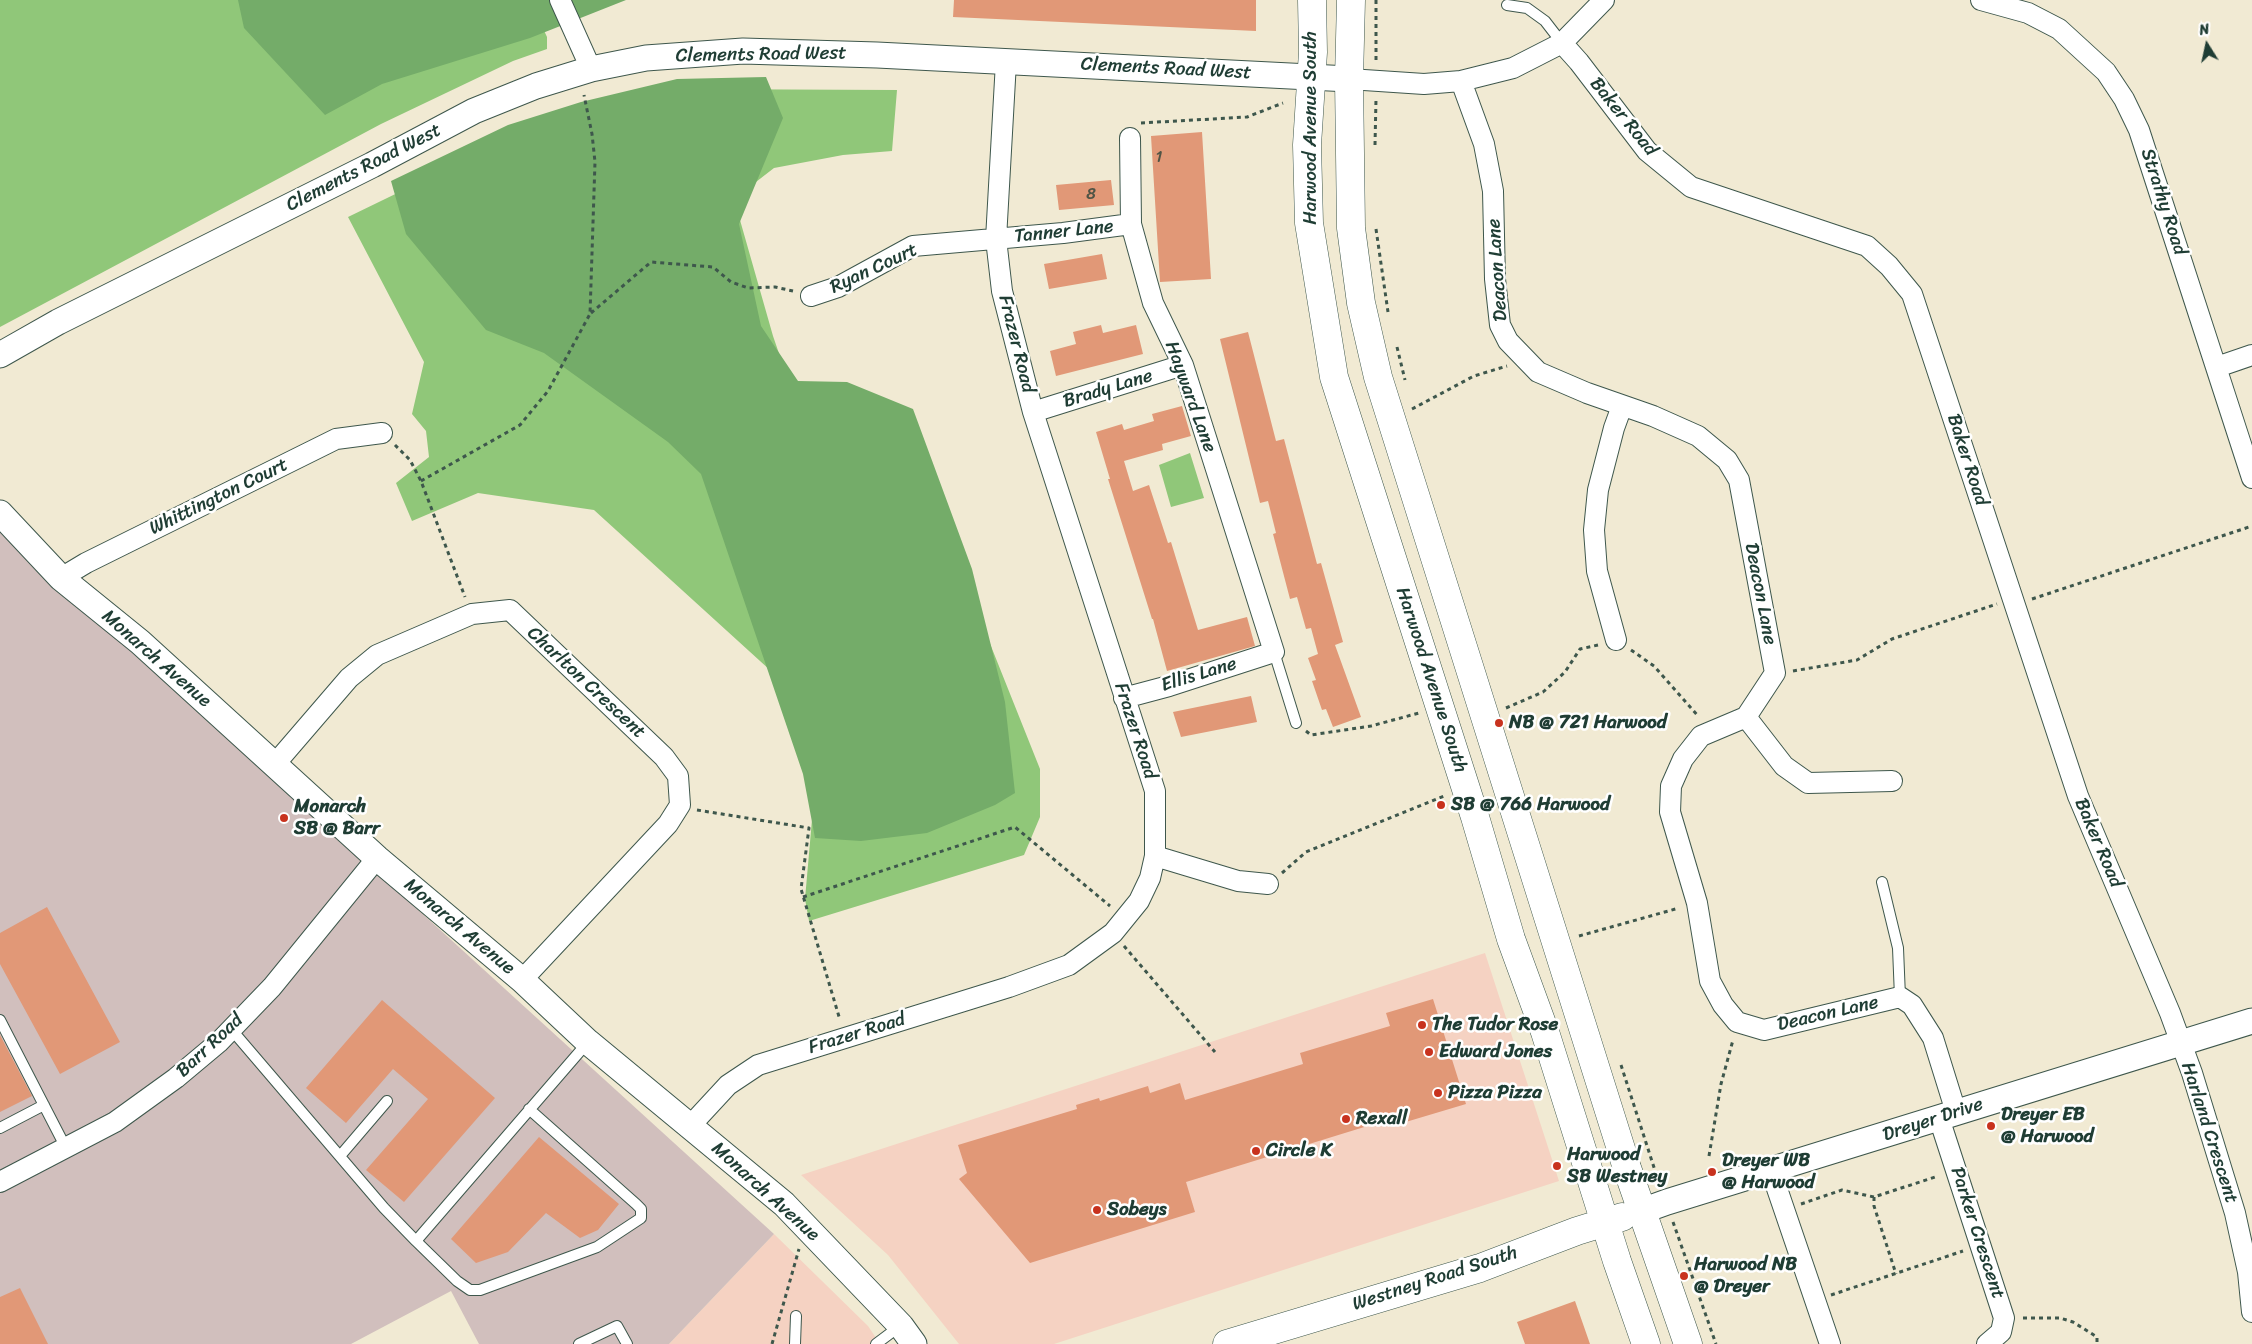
<!DOCTYPE html>
<style>
body{margin:0}
#map{position:relative;width:2252px;height:1344px;overflow:hidden;background:#f1ead3;font-family:Sriracha,sans-serif}
canvas{display:block}
.north{position:absolute;left:2182px;top:20px;width:50px;height:50px;-webkit-text-stroke:4px #fff;paint-order:stroke;rotate:350deg;font-size:14px;font-weight:700;line-height:20px;text-align:center;color:#1f3d34}
.north::after{content:'';display:block;margin:auto;width:18px;height:22px;background:#1f3d34;clip-path:polygon(50% 0,100% 100%,50% 72%,0 100%)}
</style>
<div id="map">
<canvas width="2252" height="1344"></canvas>
<div class="north">N</div>
</div>
<script>
const ctx = document.querySelector('canvas').getContext('2d');
ctx.lineJoin = 'round';
function fillPath(path, color) { ctx.fillStyle = color; ctx.fill(path, 'evenodd'); }
const poly = rows => new Path2D(rows.map(r => 'M' + r).join(''));
function strokePath(path, color, width, dash) { ctx.strokeStyle = color; ctx.lineWidth = width; ctx.lineCap = dash ? 'butt' : 'round'; ctx.setLineDash(dash || []); ctx.stroke(path); }
function write(font, color, halo, rows, align = 'center') {
  ctx.font = font + ' Sriracha,sans-serif'; ctx.lineWidth = 5; ctx.setLineDash([]); ctx.textBaseline = 'middle'; ctx.strokeStyle = halo; ctx.fillStyle = color; for (const [text, x, y, turn = 0] of rows) {
    ctx.save(); ctx.translate(x, y); ctx.rotate((+turn || 0) * Math.PI / 180); ctx.textAlign = isNaN(turn) ? turn : align; if (halo) ctx.strokeText(text, 0, 0); ctx.fillText(text, 0, 0); ctx.restore();
  }
}
fillPath(poly([
 [1485,953,1559,1181,1054,1344,959,1344,888,1255,801,1175],
 [774,1234,868,1326,880,1344,669,1344]
]), '#f5d2c2');
fillPath(poly([
 [0,529,774,1234,669,1344,479,1344,451,1291,351,1344,0,1344]
]), '#d1bfbd');
fillPath(poly([
 [0,0,530,0,547,37,547,49,513,61,381,124,0,327],
 [673,89,897,90,892,151,843,155,774,168,734,199,773,336,809,441,896,408,1040,769,1040,817,1024,855,809,921,805,899,817,763,793,691,594,510,478,493,412,521,396,483,429,457,426,431,412,414,424,362,348,217,556,116],
 [1190,453,1204,498,1171,507,1159,465]
]), '#90c779');
fillPath(poly([
 [238,0,626,0,530,38,382,84,325,115,244,28],
 [766,77,783,118,739,224,761,326,798,381,847,382,913,409,972,569,1005,702,1015,793,995,805,927,833,861,841,815,838,803,774,701,474,668,442,544,353,486,330,406,234,391,181,508,125,581,102,677,79]
]), '#74ac69');
fillPath(poly([
 [954,0,1256,0,1256,31,953,17],
 [1202,132,1211,279,1160,282,1151,136],
 [1111,180,1114,205,1059,210,1056,185],
 [1102,254,1107,279,1049,289,1044,264],
 [1101,325,1103,333,1136,325,1143,354,1056,376,1050,351,1076,344,1073,332],
 [1248,332,1276,441,1284,439,1317,564,1321,563,1343,642,1335,645,1361,717,1333,727,1326,709,1322,710,1312,681,1316,680,1308,658,1318,654,1311,628,1306,629,1297,597,1290,599,1273,534,1276,533,1268,501,1260,503,1220,339],
 [1182,406,1191,436,1162,444,1163,450,1124,461,1133,491,1149,485,1168,543,1171,542,1198,630,1247,617,1255,646,1167,671,1153,619,1152,619,1108,479,1110,479,1096,432,1122,424,1124,430,1154,421,1152,414],
 [1251,696,1257,722,1181,737,1173,712],
 [47,907,120,1042,60,1074,0,964,0,933],
 [1433,999,1466,1104,1389,1127,1387,1120,1186,1182,1195,1212,1030,1263,959,1179,967,1173,958,1145,1077,1109,1076,1105,1099,1098,1100,1101,1148,1086,1150,1093,1180,1083,1185,1100,1303,1064,1300,1053,1390,1026,1386,1013],
 [382,1000,495,1098,404,1202,366,1170,428,1099,393,1069,346,1123,306,1088],
 [0,1035,32,1096,0,1112],
 [539,1137,619,1204,598,1230,580,1238,546,1213,508,1252,476,1263,451,1239],
 [20,1288,48,1344,0,1344,0,1297],
 [1575,1301,1590,1344,1525,1344,1517,1322]
]), '#e19877');
const service = poly([
 [1507,5,1527,8,1545,21,1562,43],
 [1274,652,1296,723],
 [1882,882,1898,948,1900,997],
 [0,1020,66,1148],
 [231,1029,384,1208,416,1241,588,1042],
 [0,1128,44,1105],
 [340,1156,387,1101],
 [416,1241,457,1281,470,1290,480,1290,597,1247,641,1218,641,1209,636,1204,529,1109],
 [579,1344,617,1326,627,1344],
 [795,1344,796,1316],
 [876,1344,900,1326]
]);
const minor = poly([
 [560,0,591,69],
 [1981,0,2028,13,2059,29,2106,72,2124,99,2139,130,2252,478],
 [1562,43,1579,62,1647,151,1691,187,1867,246,1889,266,1912,294,2078,796,2170,1013,2192,1073,2235,1213,2248,1272,2252,1312],
 [1349,79,1424,84,1461,81,1513,68,1562,43,1604,0],
 [1461,81,1484,144,1493,191,1495,279,1500,325,1508,341,1538,372,1587,393,1653,416,1698,436,1727,460,1739,480,1775,673,1746,717,1701,736,1683,759,1671,786,1670,812,1697,903,1710,981,1723,1005,1737,1022,1764,1030,1900,997,1912,1005,1933,1038,1956,1112],
 [811,296,838,287,913,246,1063,233,1131,224],
 [2217,367,2252,355],
 [1033,412,1183,365],
 [61,578,86,563,336,439,382,433],
 [1616,640,1597,571,1594,530,1598,490,1614,428,1622,406],
 [1124,698,1169,686,1274,652,1183,365,1153,303,1131,224,1130,138],
 [1746,717,1784,766,1808,783,1892,781],
 [275,764,349,678,377,655,472,614,510,610,664,757,678,776,680,805,668,824,522,980],
 [1155,856,1238,881,1268,884],
 [1939,1118,2004,1318,2001,1332,1987,1344],
 [691,1125,728,1085,758,1065,1009,987,1069,965,1113,933,1139,901,1150,878,1155,856,1155,791,1033,412,1002,291,996,239,1006,62],
 [1771,1171,1830,1344],
 [0,1182,115,1122,176,1078,219,1042,272,987,377,858]
]);
const tertiary = poly([
 [0,355,58,322,372,165,474,111,536,86,591,69,646,58,743,51,877,55,1349,79],
 [0,513,61,578,140,642,377,858,522,980,588,1042,784,1204,901,1326,914,1344],
 [1642,1211,1667,1202,2252,1021]
]);
const secondary = poly([
 [1312,0,1313,52,1307,145,1309,223,1334,377,1475,817,1511,939,1545,1032,1617,1261,1646,1344],
 [1351,0,1349,79,1351,228,1361,303,1378,377,1627,1168,1688,1344],
 [1227,1344,1480,1268,1577,1231,1622,1217]
]);
strokePath(service, '#3e574c', 12);
strokePath(minor, '#3e574c', 22);
strokePath(tertiary, '#3e574c', 27);
strokePath(secondary, '#3e574c', 29);
strokePath(poly([
 [1376,0,1376,63],
 [1141,123,1247,117,1283,103],
 [1375,145,1376,99],
 [1376,229,1388,312],
 [591,313,651,262,713,267,731,282,748,288,775,287,793,291],
 [1397,347,1405,380],
 [1412,409,1474,376,1507,366],
 [395,445,410,460,421,481,465,597],
 [421,481,520,425,548,391,590,314,595,162,592,134,584,95],
 [2032,599,2252,526],
 [1631,650,1654,666,1699,717],
 [1793,671,1857,660,1892,639,1997,604],
 [1506,708,1543,692,1565,672,1580,649,1598,645],
 [1306,731,1311,735,1371,726,1419,713],
 [697,810,809,828,801,889,840,1020],
 [1282,873,1306,852,1444,796],
 [803,897,1015,827,1110,906],
 [1579,936,1679,908],
 [1124,946,1215,1052],
 [1621,1065,1659,1183],
 [1709,1156,1721,1084,1733,1040],
 [1874,1197,1874,1206,1896,1274],
 [1801,1204,1842,1190,1874,1197,1938,1176],
 [1673,1222,1716,1344],
 [1831,1295,1963,1251],
 [2023,1318,2060,1318,2073,1322,2097,1337,2097,1344],
 [772,1344,799,1249]
]), '#3e574c', 3, [4, 4]);
strokePath(service, '#fff', 10);
strokePath(minor, '#fff', 20);
strokePath(tertiary, '#fff', 25);
strokePath(secondary, '#fff', 28);
for (const [x, y, r, color] of [
 [1499,723,5,"#c8321e"],
 [1441,805,5,"#c8321e"],
 [284,818,5,"#c8321e"],
 [1422,1025,5,"#c8321e"],
 [1429,1052,5,"#c8321e"],
 [1438,1093,5,"#c8321e"],
 [1346,1119,5,"#c8321e"],
 [1991,1126,5,"#c8321e"],
 [1256,1151,5,"#c8321e"],
 [1557,1166,5,"#c8321e"],
 [1712,1172,5,"#c8321e"],
 [1097,1210,5,"#c8321e"],
 [1684,1276,5,"#c8321e"]
]) { const dot = new Path2D(); dot.arc(x, y, r, 0, 2 * Math.PI); ctx.fillStyle = color; ctx.fill(dot); strokePath(dot, '#fff', 2); }
write('16px', '#505445', null, [
 ["1",1159,158],
 ["8",1091,195]
]);
write('19px', '#1f3d34', '#fff', [
 ["Clements Road West",761,55,-1],
 ["Clements Road West",1166,69,3],
 ["Baker Road",1623,117,51],
 ["Harwood Avenue South",1311,128,-90],
 ["Clements Road West",364,168,-27],
 ["Strathy Road",2163,202,72],
 ["Tanner Lane",1064,232,-6],
 ["Ryan Court",874,269,-25],
 ["Deacon Lane",1498,270,-94],
 ["Frazer Road",1016,344,76],
 ["Brady Lane",1108,389,-17],
 ["Hayward Lane",1190,397,70],
 ["Baker Road",1967,460,72],
 ["Whittington Court",219,497,-26],
 ["Deacon Lane",1760,594,79],
 ["Monarch Avenue",156,659,41],
 ["Ellis Lane",1199,675,-17],
 ["Harwood Avenue South",1431,680,72],
 ["Charlton Crescent",586,683,43],
 ["Frazer Road",1135,731,72],
 ["Baker Road",2098,843,67],
 ["Monarch Avenue",459,927,40],
 ["Deacon Lane",1828,1014,-13],
 ["Frazer Road",857,1034,-17],
 ["Barr Road",210,1046,-43],
 ["Dreyer Drive",1933,1120,-18],
 ["Harland Crescent",2209,1133,72],
 ["Monarch Avenue",765,1192,42],
 ["Parker Crescent",1977,1233,72],
 ["Westney Road South",1435,1279,-18]
]);
write('bold 19px', '#1f3d34', '#fff', [
 ["NB @ 721 Harwood",1509,723],
 ["SB @ 766 Harwood",1451,805],
 ["Monarch",294,807],
 ["SB @ Barr",294,829],
 ["The Tudor Rose",1432,1025],
 ["Edward Jones",1439,1052],
 ["Pizza Pizza",1448,1093],
 ["Dreyer EB",2001,1115],
 ["@ Harwood",2001,1137],
 ["Rexall",1356,1119],
 ["Circle K",1266,1151],
 ["Harwood",1567,1155],
 ["SB Westney",1567,1177],
 ["Dreyer WB",1722,1161],
 ["@ Harwood",1722,1183],
 ["Sobeys",1107,1210],
 ["Harwood NB",1694,1265],
 ["@ Dreyer",1694,1287]
], 'left');
</script>
